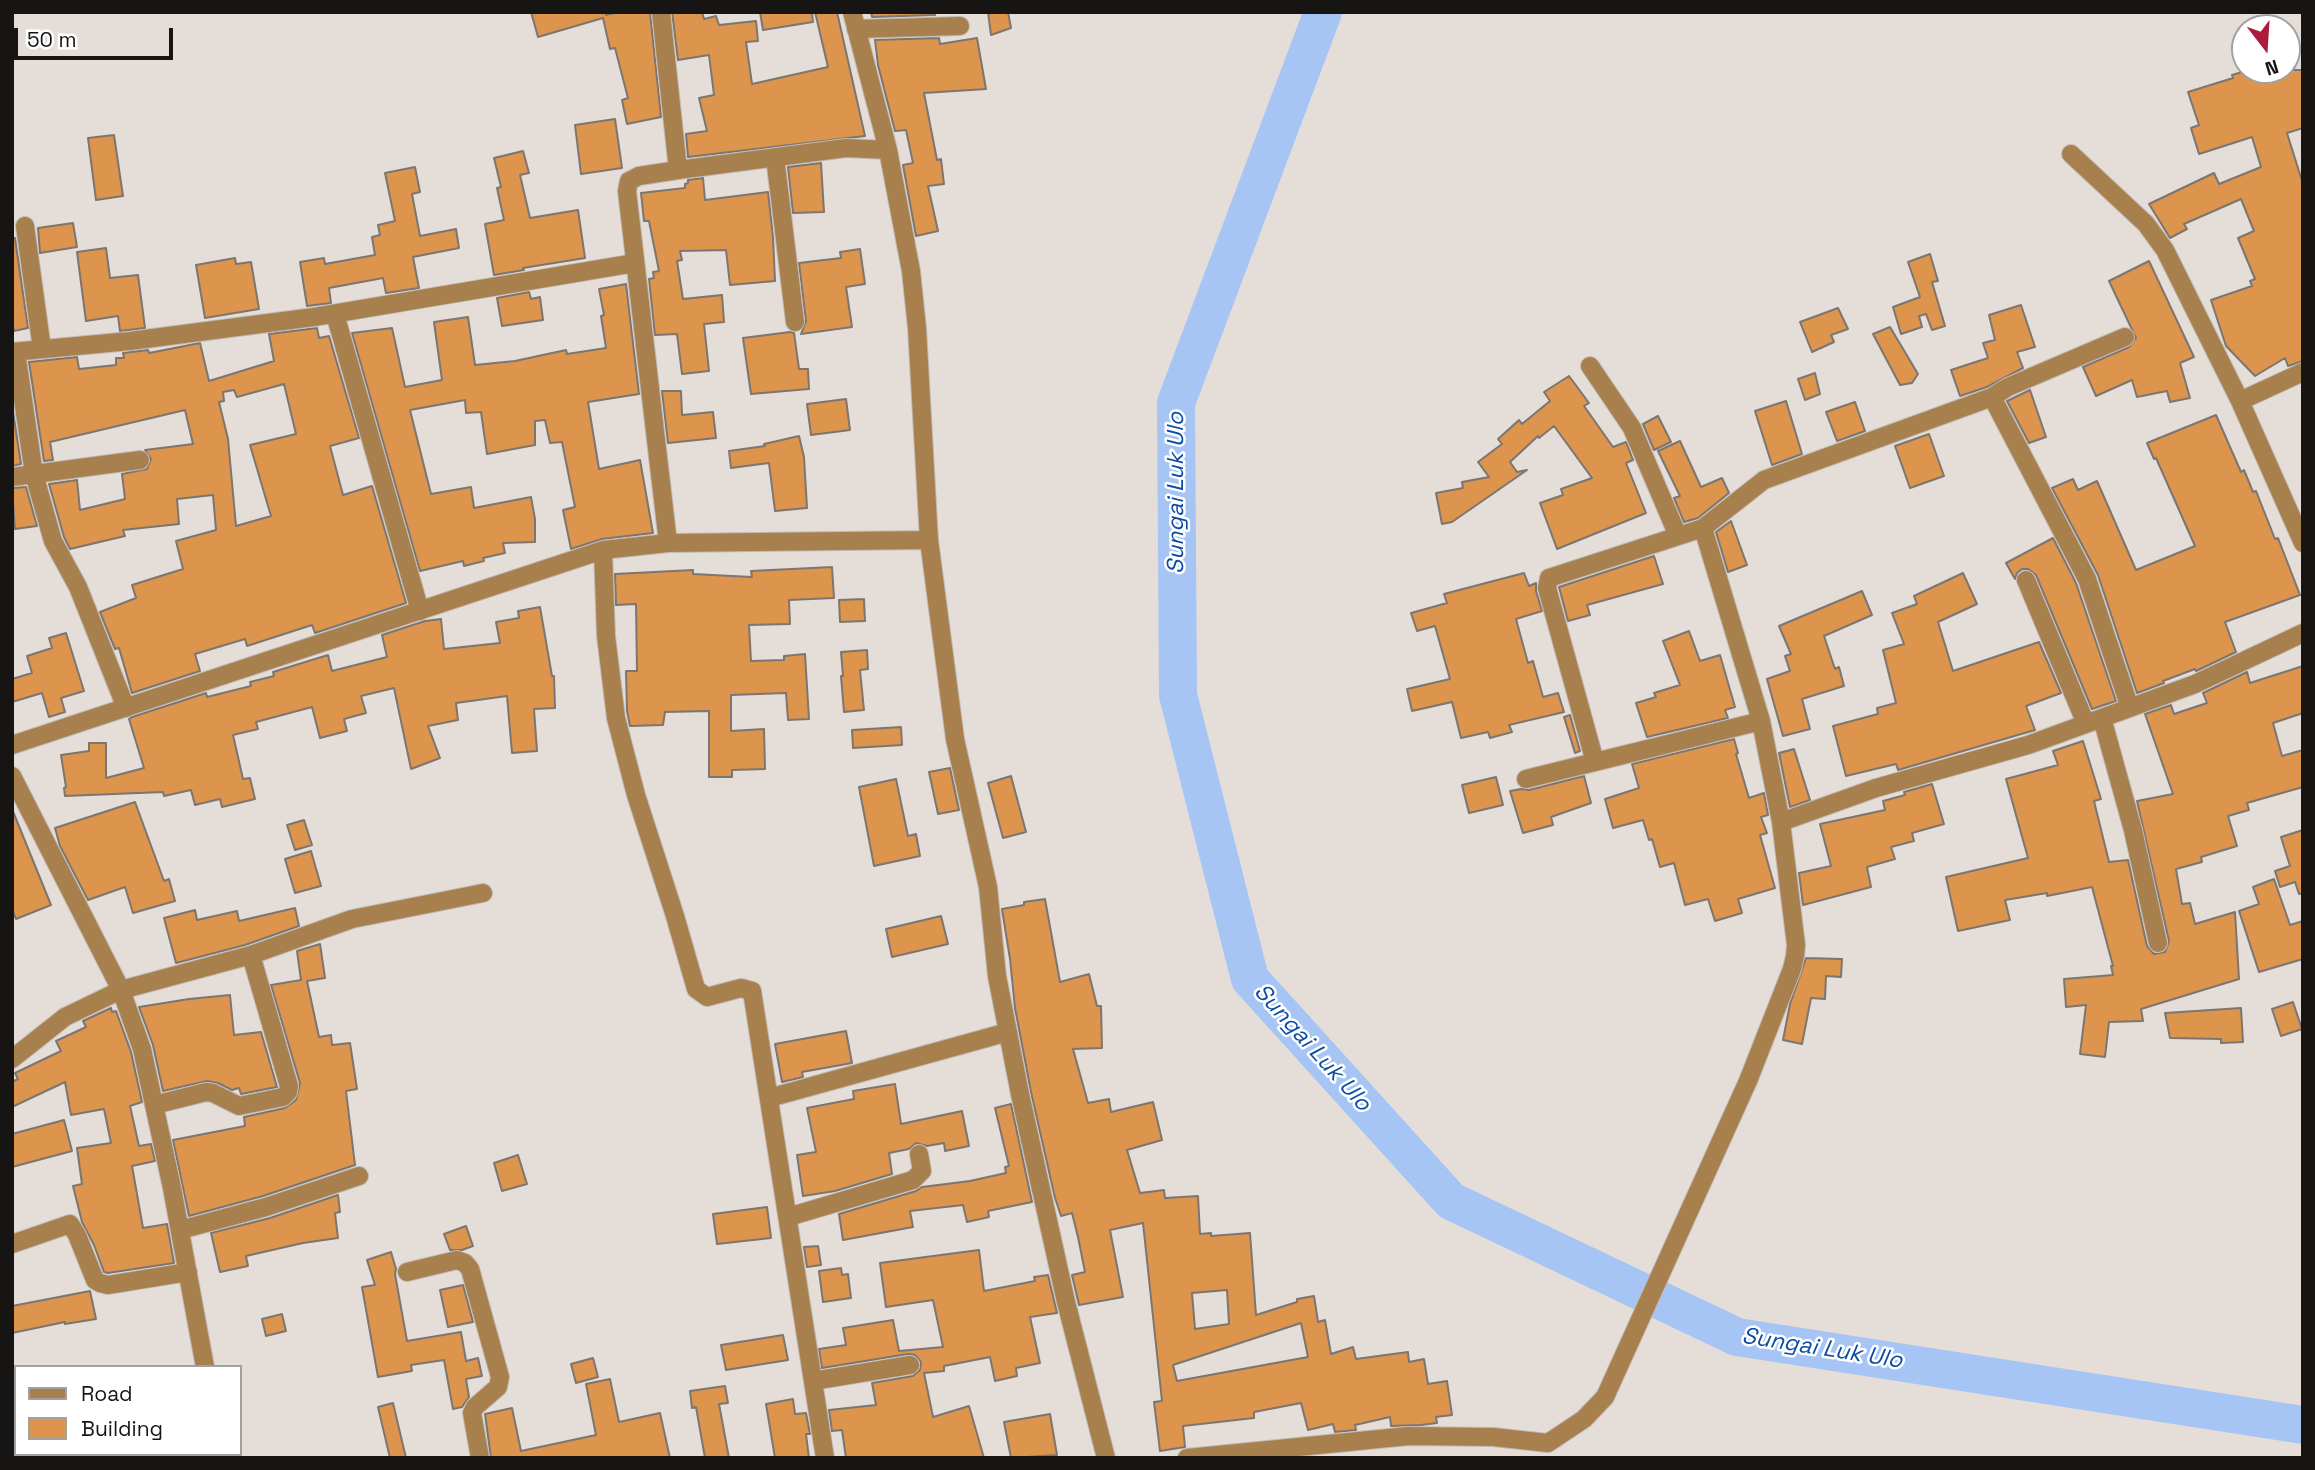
<!DOCTYPE html>
<style>
body{margin:0}
#map{position:relative;width:2315px;height:1470px;overflow:hidden;background:#e5ded8;font-family:"Space Grotesk",sans-serif}
canvas{display:block}
.frame{position:absolute;inset:0;border:14px solid #171513;pointer-events:none}
.legend{position:absolute;left:14px;top:1365px;width:228px;height:91px;box-sizing:border-box;background:#fff;border:2px solid #a2a1a1;margin:0;padding:9px 12px;list-style:none;font-size:21px;color:#171513}
.legend li{display:flex;align-items:center;gap:14px;height:35px}
.legend b{width:35px;border:2px solid #a2a1a1}
.north{position:absolute;left:2231px;top:14px;width:70px;height:70px;box-sizing:border-box;background:#fff;border:2px solid #a2a1a1;border-radius:50%;rotate:163deg;font-size:19px;font-weight:700;line-height:28px;text-align:center;color:#171513}
.north::after{content:'';display:block;margin:auto;width:24px;height:32px;background:#ae1a3d;clip-path:polygon(50% 0,100% 100%,50% 72%,0 100%)}
.scale{position:absolute;left:14px;top:28px;width:159px;height:32px;box-sizing:border-box;border:4px solid #171513;border-top:0;padding-left:9px;font-size:21px;line-height:24px;white-space:nowrap;color:#171513;-webkit-text-stroke:5px #fff;paint-order:stroke}
</style>
<div id="map">
<canvas width="2315" height="1470"></canvas>
<div class="frame"></div>
<ul class="legend">
<li><b style="height:9px;background:#a8804e"></b>Road</li>
<li><b style="height:19px;background:#dd944c"></b>Building</li>
</ul>
<div class="north">N</div>
<div class="scale">50 m</div>
</div>
<script>
const ctx = document.querySelector('canvas').getContext('2d');
ctx.lineJoin = 'round';
const poly = rows => new Path2D(rows.map(r => 'M' + r).join(''));
function strokePath(path, color, width, dash) { ctx.strokeStyle = color; ctx.lineWidth = width; ctx.lineCap = dash ? 'butt' : 'round'; ctx.setLineDash(dash || []); ctx.stroke(path); }
function fillPath(path, color) { ctx.fillStyle = color; ctx.fill(path, 'evenodd'); }
function write(font, color, halo, rows, align = 'center') {
  ctx.font = font + ' "Space Grotesk",sans-serif'; ctx.lineWidth = 5; ctx.setLineDash([]); ctx.textBaseline = 'middle'; ctx.strokeStyle = halo; ctx.fillStyle = color; for (const [text, x, y, turn = 0] of rows) {
    ctx.save(); ctx.translate(x, y); ctx.rotate((+turn || 0) * Math.PI / 180); ctx.textAlign = isNaN(turn) ? turn : align; if (halo) ctx.strokeText(text, 0, 0); ctx.fillText(text, 0, 0); ctx.restore();
  }
}
strokePath(poly([
 [1323,12,1176,403,1178,695,1250,979,1451,1201,1737,1337,2303,1425]
]), '#a7c5f4', 38);
const building = poly([
 [531,12,606,12,606,15,619,12,650,12,661,117,627,124,622,100,628,98,615,48,610,49,603,18,538,37,531,12],
 [672,12,702,12,704,19,716,16,719,25,756,21,758,41,746,42,752,84,828,67,815,12,837,12,865,136,688,157,686,134,707,131,699,98,714,95,709,55,678,60,672,12],
 [760,12,812,12,813,22,763,30,760,12],
 [871,12,935,12,935,15,872,17,871,12],
 [988,12,1008,12,1011,28,991,35,988,12],
 [939,38,940,44,977,38,986,89,924,93,937,160,941,159,944,184,928,186,938,231,916,236,903,165,913,163,906,130,895,131,878,65,875,40,939,38],
 [2249,70,2303,70,2303,128,2287,133,2303,184,2303,361,2288,366,2285,358,2255,376,2226,346,2211,300,2252,286,2250,281,2255,279,2238,238,2254,231,2241,199,2184,224,2187,229,2170,238,2149,204,2214,173,2219,184,2261,167,2252,137,2199,154,2191,128,2199,125,2188,92,2233,78,2232,75,2249,70],
 [615,119,622,168,581,174,575,125,615,119],
 [114,135,123,196,96,200,88,138,114,135],
 [523,151,529,173,520,175,530,218,578,210,585,258,523,268,524,270,494,275,485,224,504,220,497,188,501,187,494,158,523,151],
 [821,163,824,212,793,213,788,167,821,163],
 [415,167,420,192,412,194,420,236,456,229,459,248,413,257,419,288,386,293,383,278,329,288,331,303,307,306,300,262,324,258,325,264,375,255,372,237,380,235,378,225,395,221,385,173,415,167],
 [703,178,705,200,768,192,773,237,775,281,730,285,726,250,680,251,682,260,677,261,683,299,722,295,724,322,704,324,709,371,682,374,677,334,655,335,649,279,654,278,653,272,659,271,649,221,644,221,641,193,685,188,685,184,688,183,688,180,703,178],
 [73,223,77,247,40,253,38,228,73,223],
 [12,238,15,238,28,328,14,331,12,320,12,238],
 [106,248,110,278,138,275,145,328,120,331,118,316,86,321,77,252,106,248],
 [860,249,865,284,846,287,852,327,801,334,806,321,799,263,841,258,840,252,860,249],
 [1930,254,1938,281,1932,282,1945,326,1932,330,1926,314,1919,316,1922,327,1901,334,1893,307,1920,297,1908,262,1930,254],
 [235,258,236,264,251,262,259,309,205,318,196,265,235,258],
 [2149,261,2194,357,2180,363,2190,398,2170,402,2167,391,2137,397,2132,380,2096,396,2083,367,2129,347,2136,338,2109,281,2149,261],
 [626,284,639,394,588,402,599,469,640,460,653,533,602,539,571,549,563,510,575,507,562,442,550,443,545,420,535,421,535,445,487,454,481,412,466,413,465,400,410,410,431,494,471,487,474,508,531,497,535,519,535,542,503,543,505,553,483,558,484,561,464,566,463,561,420,571,352,333,392,328,405,387,442,380,434,322,468,317,475,365,515,361,566,350,567,354,606,348,601,316,604,315,599,289,626,284],
 [529,292,531,299,540,297,543,320,502,326,497,298,529,292],
 [2021,305,2035,347,2017,352,2023,368,1987,387,1960,396,1951,370,1988,358,1983,343,1995,340,1989,315,2021,305],
 [1838,308,1848,329,1831,335,1834,342,1812,352,1800,322,1838,308],
 [1890,327,1918,374,1912,383,1900,385,1873,334,1890,327],
 [317,328,319,338,329,336,359,438,330,446,343,495,372,486,406,603,315,633,312,625,247,646,245,639,195,654,200,671,132,693,119,648,115,649,100,612,136,598,132,585,183,569,176,541,216,530,213,495,177,499,179,524,123,530,125,536,70,549,64,537,49,484,77,480,80,510,125,499,122,474,147,469,151,459,145,450,193,444,185,410,50,442,53,460,44,461,29,362,77,357,79,369,116,365,116,358,124,358,123,353,148,350,149,353,200,343,209,381,274,361,269,334,317,328],
 [284,384,296,434,250,445,271,516,236,526,228,439,219,402,224,401,223,392,234,390,237,397,284,384],
 [790,332,794,333,799,369,808,369,809,389,751,394,743,338,790,332],
 [1815,373,1820,394,1805,400,1798,379,1815,373],
 [1569,376,1589,403,1584,406,1613,447,1626,442,1633,460,1626,463,1646,513,1557,549,1540,503,1563,495,1561,489,1592,478,1554,426,1539,438,1538,436,1510,462,1517,472,1527,470,1452,522,1442,524,1436,493,1463,488,1462,482,1489,477,1478,462,1502,444,1498,439,1519,420,1522,424,1550,401,1544,392,1569,376],
 [2030,390,2046,437,2029,443,2007,401,2030,390],
 [662,391,681,391,682,415,713,412,716,438,668,443,662,391],
 [846,399,850,430,811,435,807,404,846,399],
 [1786,401,1802,454,1772,465,1755,411,1786,401],
 [1855,402,1865,431,1837,441,1826,412,1855,402],
 [12,405,21,464,12,466,12,405],
 [2216,415,2241,472,2244,470,2253,492,2256,491,2275,539,2278,538,2300,595,2225,622,2236,652,2196,671,2195,669,2163,681,2164,683,2137,693,2098,575,2052,488,2073,479,2078,490,2097,481,2136,570,2195,546,2156,458,2154,459,2147,443,2216,415],
 [1658,416,1671,442,1654,450,1643,424,1658,416],
 [1929,434,1944,476,1910,488,1895,446,1929,434],
 [799,436,804,457,807,508,775,511,769,463,731,468,729,451,765,446,764,444,799,436],
 [1680,441,1701,487,1722,478,1729,493,1698,518,1684,522,1674,498,1680,496,1658,451,1680,441],
 [26,487,37,526,15,529,12,488,26,487],
 [1731,521,1747,565,1728,572,1716,532,1731,521],
 [2053,538,2076,583,2116,701,2092,709,2036,575,2028,569,2022,569,2017,573,2015,579,2006,563,2053,538],
 [1654,556,1663,584,1587,605,1590,615,1568,621,1559,587,1654,556],
 [832,567,834,598,789,600,790,624,749,625,751,661,784,660,784,656,805,654,809,719,788,720,786,693,731,695,731,731,764,729,765,769,732,770,732,777,709,777,709,711,665,712,663,725,630,726,627,711,626,671,637,671,636,604,616,605,615,574,693,570,693,574,752,577,751,571,832,567],
 [1524,573,1529,586,1536,583,1536,591,1542,611,1516,619,1528,663,1533,661,1543,697,1558,693,1564,712,1509,725,1512,732,1490,738,1488,732,1461,738,1452,702,1412,711,1407,689,1450,679,1435,626,1417,631,1411,613,1447,603,1444,594,1524,573],
 [1963,573,1977,604,1938,622,1953,671,2039,642,2061,693,2026,706,2035,730,1898,770,1896,764,1846,776,1833,726,1878,714,1877,708,1896,703,1883,650,1904,644,1892,613,1917,604,1914,596,1963,573],
 [1862,591,1872,615,1824,636,1835,669,1839,667,1844,686,1802,699,1810,729,1783,736,1767,679,1790,671,1785,656,1791,654,1779,626,1862,591],
 [864,599,865,621,840,622,839,600,864,599],
 [540,607,552,676,554,676,555,708,534,709,537,751,512,753,507,696,456,703,458,720,428,726,440,758,411,769,394,688,361,696,366,713,344,719,347,731,320,738,312,707,256,722,258,729,233,735,243,779,250,778,255,799,222,807,220,799,195,805,191,790,164,796,163,792,65,796,64,788,66,787,61,755,89,751,89,743,106,743,106,778,144,768,129,719,132,717,206,693,207,697,251,686,250,682,274,676,273,672,328,655,332,671,387,657,382,635,425,621,441,619,444,649,500,643,496,622,519,618,518,611,540,607],
 [1689,631,1700,661,1720,655,1735,707,1725,710,1728,718,1647,737,1636,703,1656,697,1654,693,1680,685,1663,641,1689,631],
 [66,633,84,691,61,698,65,712,49,717,42,693,12,702,12,679,32,673,27,656,52,648,49,638,66,633],
 [867,650,868,669,860,670,864,710,844,712,841,676,843,676,841,652,867,650],
 [2303,666,2303,713,2273,723,2282,756,2303,750,2303,787,2247,803,2249,810,2228,816,2237,846,2201,857,2202,862,2176,869,2182,904,2190,903,2195,924,2235,912,2239,979,2141,1009,2143,1021,2109,1022,2105,1057,2080,1054,2086,1005,2066,1007,2064,979,2113,975,2111,966,2113,966,2092,887,2047,896,2047,893,2005,900,2010,920,1958,931,1946,877,2028,858,2006,779,2058,765,2053,751,2083,741,2101,799,2094,801,2109,862,2128,860,2147,946,2154,954,2165,952,2169,941,2137,801,2173,794,2145,714,2171,705,2174,714,2207,703,2203,693,2247,672,2250,683,2303,666],
 [1570,715,1580,751,1575,753,1564,717,1570,715],
 [901,727,902,745,853,748,852,730,901,727],
 [1734,739,1738,753,1736,754,1749,798,1764,793,1768,815,1761,817,1767,833,1760,835,1775,888,1738,899,1742,913,1715,921,1708,899,1685,905,1674,863,1660,867,1652,839,1649,840,1643,820,1613,828,1605,799,1639,788,1632,764,1734,739],
 [1794,749,1810,800,1790,807,1779,753,1794,749],
 [950,768,959,810,938,814,929,772,950,768],
 [1011,776,1026,832,1003,838,988,783,1011,776],
 [1584,776,1591,803,1551,817,1553,825,1523,833,1510,791,1521,789,1529,790,1584,776],
 [1496,777,1503,805,1469,813,1462,785,1496,777],
 [896,779,908,836,916,834,920,856,874,866,859,787,896,779],
 [1932,784,1944,824,1912,833,1914,841,1891,847,1895,859,1867,867,1871,887,1803,905,1799,873,1831,866,1820,824,1885,810,1883,801,1905,795,1904,792,1932,784],
 [135,802,164,881,169,879,175,901,133,913,125,887,88,900,60,846,55,828,135,802],
 [12,809,51,905,16,919,12,909,12,809],
 [304,820,312,845,295,850,287,825,304,820],
 [2303,830,2303,893,2299,894,2295,882,2280,887,2275,871,2290,866,2281,837,2303,830],
 [311,851,321,886,295,893,285,859,311,851],
 [2274,879,2290,925,2303,921,2303,959,2259,972,2239,911,2259,904,2253,887,2274,879],
 [1045,899,1060,982,1089,974,1097,1006,1101,1006,1102,1048,1073,1049,1088,1103,1109,1099,1111,1112,1153,1102,1162,1140,1127,1150,1140,1193,1164,1190,1165,1198,1198,1196,1200,1234,1211,1233,1211,1236,1250,1233,1256,1315,1297,1302,1297,1299,1314,1296,1318,1322,1325,1320,1331,1354,1353,1347,1356,1359,1408,1352,1409,1362,1424,1359,1428,1384,1447,1381,1452,1415,1436,1417,1437,1423,1421,1425,1391,1426,1390,1417,1355,1425,1356,1430,1335,1432,1333,1424,1308,1430,1301,1403,1254,1412,1254,1418,1183,1426,1185,1447,1160,1451,1154,1402,1162,1401,1143,1223,1110,1230,1123,1297,1079,1305,1072,1275,1085,1272,1078,1237,1072,1213,1061,1216,1055,1198,1031,1092,1015,1008,1010,959,1002,909,1024,905,1024,902,1045,899],
 [1227,1290,1229,1324,1195,1329,1192,1293,1227,1290],
 [1301,1323,1308,1357,1177,1381,1173,1365,1301,1323],
 [295,908,299,926,245,945,176,963,164,918,195,910,197,920,237,911,239,921,295,908],
 [941,916,948,944,892,957,886,929,941,916],
 [320,944,325,978,307,981,319,1037,331,1035,332,1045,350,1043,357,1089,346,1091,355,1165,263,1196,189,1216,173,1140,245,1126,244,1117,285,1108,296,1100,300,1083,271,985,301,980,297,951,320,944],
 [1806,958,1842,959,1841,977,1826,976,1825,999,1811,998,1802,1044,1783,1040,1790,1004,1806,958],
 [230,995,234,1035,261,1032,277,1087,241,1094,239,1088,232,1090,218,1083,207,1081,163,1091,153,1045,139,1007,189,999,230,995],
 [2293,1002,2302,1029,2281,1036,2272,1009,2293,1002],
 [111,1008,112,1012,116,1011,131,1052,142,1102,130,1106,139,1146,151,1144,155,1161,132,1166,143,1228,167,1224,174,1263,108,1273,104,1272,94,1245,82,1222,73,1186,82,1184,77,1148,111,1143,104,1109,71,1115,65,1082,12,1107,12,1082,18,1079,15,1073,61,1051,56,1041,86,1027,83,1021,111,1008],
 [2241,1008,2243,1042,2221,1043,2221,1039,2170,1038,2165,1013,2241,1008],
 [846,1031,852,1063,802,1072,803,1077,782,1082,775,1044,846,1031],
 [895,1084,901,1124,962,1111,969,1146,945,1151,944,1143,927,1146,916,1143,909,1149,889,1153,892,1174,835,1191,803,1196,797,1155,816,1152,807,1108,854,1099,853,1091,895,1084],
 [1011,1104,1032,1202,988,1211,989,1217,967,1222,963,1205,910,1211,913,1227,843,1240,839,1214,916,1191,922,1187,970,1181,1006,1173,1005,1167,1009,1166,995,1108,1011,1104],
 [64,1120,72,1151,12,1167,12,1134,64,1120],
 [518,1155,527,1184,502,1191,494,1163,518,1155],
 [338,1195,340,1212,335,1213,338,1238,303,1243,246,1256,248,1266,220,1272,211,1233,270,1218,338,1195],
 [767,1207,771,1238,717,1244,713,1214,767,1207],
 [466,1226,473,1246,462,1250,450,1250,444,1234,466,1226],
 [818,1246,821,1265,807,1267,804,1247,818,1246],
 [979,1250,984,1291,1035,1281,1034,1277,1048,1275,1057,1313,1030,1317,1040,1363,1016,1368,1017,1376,995,1381,990,1357,944,1366,944,1371,924,1373,933,1417,969,1406,984,1458,846,1458,842,1430,832,1431,829,1410,876,1405,872,1383,913,1376,920,1370,921,1362,915,1355,908,1354,822,1368,819,1349,846,1345,843,1328,893,1320,899,1351,943,1347,933,1300,886,1307,880,1263,979,1250],
 [391,1252,396,1269,395,1274,407,1341,461,1332,466,1361,478,1358,482,1376,466,1379,469,1397,462,1407,453,1409,444,1360,411,1365,412,1371,378,1377,362,1287,375,1285,367,1260,391,1252],
 [841,1268,842,1275,848,1274,851,1298,823,1302,819,1271,841,1268],
 [463,1285,473,1322,448,1327,440,1290,463,1285],
 [90,1291,96,1319,65,1324,65,1322,12,1333,12,1306,90,1291],
 [282,1314,286,1331,266,1336,262,1319,282,1314],
 [783,1335,788,1360,726,1370,721,1345,783,1335],
 [593,1358,598,1377,576,1383,571,1364,593,1358],
 [610,1379,619,1422,660,1413,670,1458,491,1458,485,1414,512,1408,521,1451,596,1435,586,1384,610,1379],
 [725,1386,728,1403,719,1404,729,1458,705,1458,696,1407,692,1408,690,1391,725,1386],
 [793,1399,795,1414,806,1413,810,1434,806,1434,809,1458,775,1458,766,1404,793,1399],
 [393,1403,406,1458,390,1458,378,1407,393,1403],
 [1050,1414,1057,1455,1011,1458,1004,1422,1050,1414]
]);
fillPath(building, '#dd944c');
strokePath(building, '#7c7570', 2);
const minor = poly([
 [661,12,678,170,846,148,888,150],
 [852,12,888,150,911,271,917,328,929,540,955,739,988,887,997,976,1020,1094,1066,1302,1106,1458],
 [856,29,960,26],
 [2071,154,2146,224,2165,250,2240,401,2303,543],
 [775,157,795,322],
 [25,226,42,349],
 [335,314,420,611],
 [2125,337,2008,387,1992,397,2087,579,2130,708],
 [12,352,130,341,314,317,635,263],
 [16,352,34,474,53,541,78,587,126,708],
 [1590,366,1632,428,1678,536],
 [2240,401,2303,372],
 [12,477,140,460],
 [668,543,627,191,629,181,639,176,678,170],
 [603,550,606,636,616,718,636,795,675,916,696,989,707,997,741,988,752,991,825,1458],
 [2026,580,2086,724],
 [2102,718,2133,830,2158,943],
 [12,745,603,550,668,543,929,540],
 [1595,762,1547,588,1549,578,1703,528,1764,480,1992,397],
 [12,776,121,990,142,1049,172,1188,205,1367],
 [1526,779,1761,721],
 [1781,822,1876,788,2028,745,2195,684,2303,633],
 [12,1059,65,1017,121,990,251,955,352,919,483,893],
 [769,1098,1008,1032],
 [154,1105,206,1092,213,1093,239,1106,283,1097,288,1092,289,1086,251,955],
 [788,1217,913,1180,922,1171,919,1154],
 [180,1230,266,1207,359,1176],
 [12,1244,70,1224,77,1235,95,1280,100,1283,108,1285,188,1272],
 [407,1272,457,1260,465,1263,470,1269,500,1377,498,1387,475,1407,472,1413,480,1458],
 [813,1381,910,1365],
 [222,1454,223,1458],
 [1187,1458,1409,1436,1493,1437,1548,1443,1584,1419,1605,1397,1748,1081,1792,969,1795,956,1796,945,1781,822,1761,721,1703,528]
]);
strokePath(minor, '#c0bab5', 20);
strokePath(minor, '#a8804e', 18);
write('italic 23px', '#0c4ca3', '#fff', [
 ["Sungai Luk Ulo",1177,493,-90],
 ["Sungai Luk Ulo",1312,1048,48],
 ["Sungai Luk Ulo",1822,1349,9]
]);
</script>
